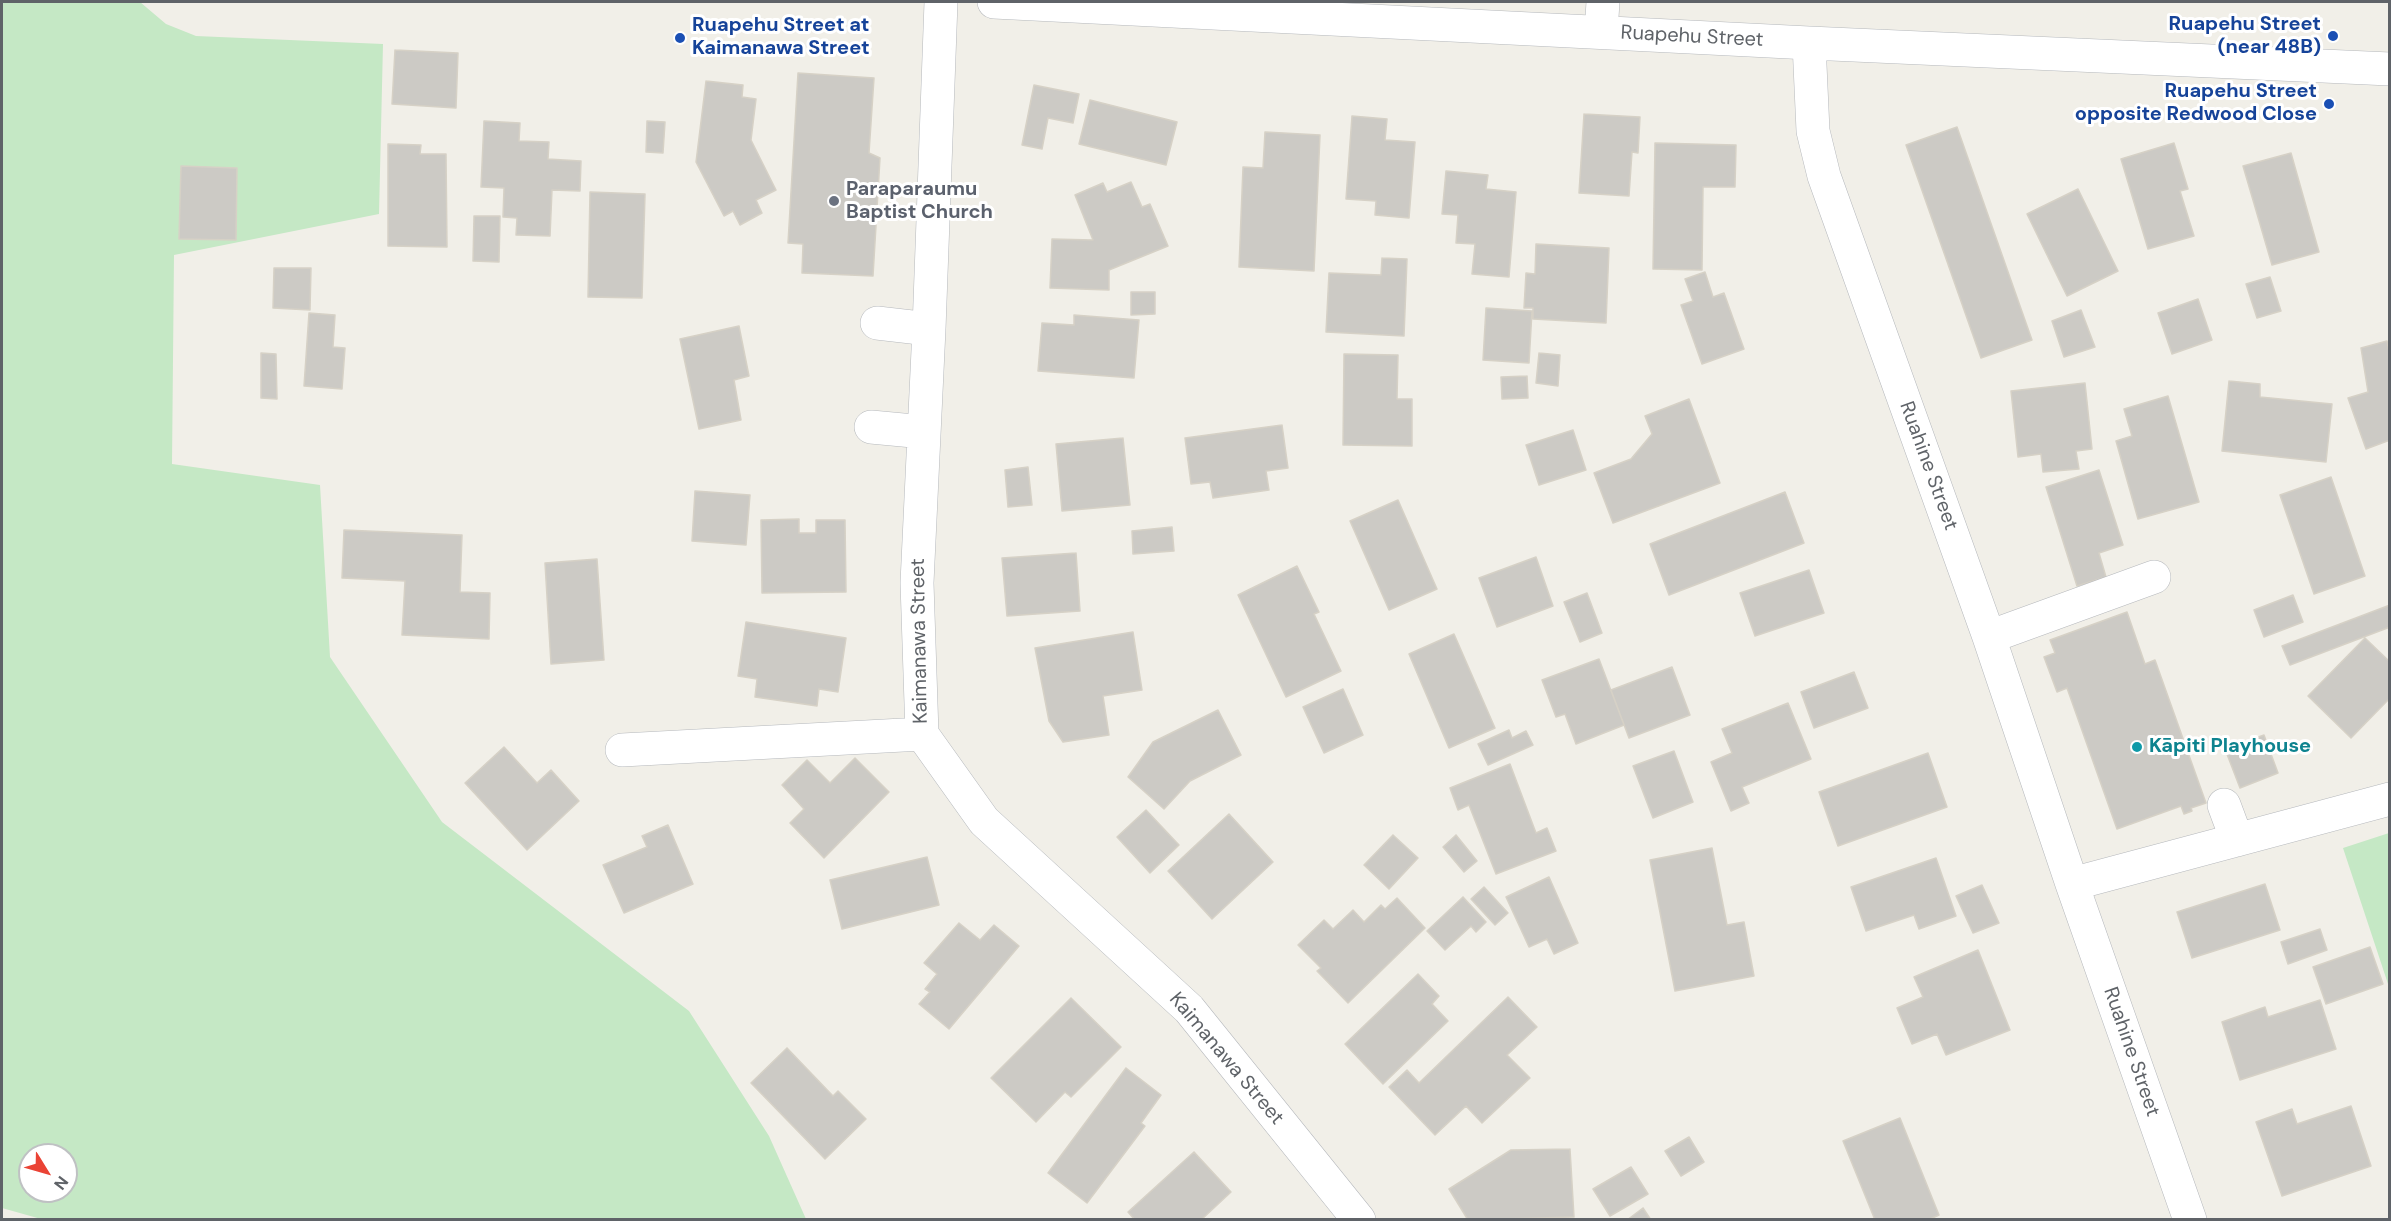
<!DOCTYPE html>
<meta charset="utf-8">
<style>
body{margin:0}
#map{position:relative;width:2391px;height:1221px;overflow:hidden;background:#f1efe8;font-family:"DM Sans",sans-serif}
canvas{display:block}
.frame{position:absolute;inset:0;border:3px solid #5f6368;pointer-events:none}
.north{position:absolute;left:18px;top:1143px;width:60px;height:60px;box-sizing:border-box;background:#fff;border:2px solid #bfc1c3;border-radius:50%;rotate:127deg;font-size:16px;font-weight:700;line-height:24px;text-align:center;color:#5f6368}
.north::after{content:'';display:block;margin:auto;width:21px;height:27px;background:#ea4335;clip-path:polygon(50% 0,100% 100%,50% 72%,0 100%)}
</style>
<div id="map">
<canvas width="2391" height="1221"></canvas>
<div class="frame"></div>
<div class="north">N</div>
</div>
<script>
const ctx = document.querySelector('canvas').getContext('2d');
ctx.lineJoin = 'round';
function fillPath(path, color) { ctx.fillStyle = color; ctx.fill(path, 'evenodd'); }
const poly = rows => new Path2D(rows.map(r => 'M' + r).join(''));
function strokePath(path, color, width, dash) { ctx.strokeStyle = color; ctx.lineWidth = width; ctx.lineCap = dash ? 'butt' : 'round'; ctx.setLineDash(dash || []); ctx.stroke(path); }
function write(font, color, halo, rows, align = 'center') {
  ctx.font = font + ' "DM Sans",sans-serif'; ctx.lineWidth = 6; ctx.setLineDash([]); ctx.textBaseline = 'middle'; ctx.strokeStyle = halo; ctx.fillStyle = color; for (const [text, x, y, turn = 0] of rows) {
    ctx.save(); ctx.translate(x, y); ctx.rotate((+turn || 0) * Math.PI / 180); ctx.textAlign = isNaN(turn) ? turn : align; if (halo) ctx.strokeText(text, 0, 0); ctx.fillText(text, 0, 0); ctx.restore();
  }
}
fillPath(poly([
 [2,2,140,2,166,24,196,36,383,44,379,214,174,255,172,464,320,485,330,657,442,822,689,1011,769,1136,806,1219,41,1219,2,1208],
 [30,1155,66,1155,66,1191,30,1191],
 [2389,833,2390,833,2389,987,2343,848]
]), '#c5e8c5');
const building = poly([
 [395,50,458,53,456,108,392,104,395,50],
 [798,73,874,78,869,153,880,158,873,276,802,273,803,244,788,243,798,73],
 [706,81,743,85,742,97,756,99,751,140,776,190,756,200,762,213,740,225,733,211,724,216,696,162,706,81],
 [1034,85,1079,94,1073,123,1048,118,1042,149,1022,145,1034,85],
 [1090,100,1177,122,1166,165,1079,144,1090,100],
 [1584,114,1640,117,1638,153,1632,152,1629,196,1579,193,1584,114],
 [1352,116,1387,119,1385,140,1415,142,1409,218,1375,215,1376,201,1346,199,1352,116],
 [484,121,520,123,519,141,549,142,548,159,581,161,580,191,552,190,550,236,516,235,517,218,503,217,504,188,481,187,484,121],
 [647,121,665,122,663,153,646,152,647,121],
 [1957,127,2032,340,1981,358,1906,145,1957,127],
 [1265,132,1320,135,1314,271,1239,267,1243,167,1263,168,1265,132],
 [1655,143,1736,145,1735,187,1703,187,1702,270,1653,269,1655,143],
 [2174,143,2188,189,2180,191,2194,236,2148,249,2121,159,2174,143],
 [388,144,421,145,420,154,446,154,447,247,388,246,388,144],
 [2291,153,2319,252,2272,265,2243,166,2291,153],
 [181,166,237,168,236,240,179,239,181,166],
 [1446,171,1488,175,1486,189,1516,192,1509,277,1472,274,1475,244,1456,243,1458,215,1442,214,1446,171],
 [1131,182,1142,207,1150,204,1168,246,1109,270,1109,290,1050,288,1052,239,1093,240,1075,195,1103,183,1107,192,1131,182],
 [2078,189,2118,271,2067,296,2027,214,2078,189],
 [590,192,645,194,642,298,588,297,590,192],
 [474,216,500,216,499,262,473,261,474,216],
 [1536,244,1609,248,1606,323,1533,319,1533,308,1524,308,1526,273,1535,274,1536,244],
 [1382,258,1407,259,1404,336,1326,332,1329,273,1381,275,1382,258],
 [274,268,311,268,310,310,273,308,274,268],
 [1705,272,1713,297,1724,293,1744,349,1702,364,1681,305,1693,301,1685,279,1705,272],
 [2270,277,2281,311,2257,318,2246,284,2270,277],
 [1131,292,1155,292,1155,314,1131,315,1131,292],
 [2198,299,2212,340,2172,354,2158,313,2198,299],
 [1486,308,1532,311,1529,363,1483,360,1486,308],
 [2081,310,2095,347,2064,357,2052,321,2081,310],
 [309,313,335,315,333,347,345,348,342,389,304,386,309,313],
 [1074,315,1139,320,1134,378,1038,371,1042,323,1074,325,1074,315],
 [739,326,749,376,734,380,741,420,699,429,680,339,739,326],
 [2387,341,2390,357,2390,440,2366,449,2348,398,2368,392,2361,348,2387,341],
 [261,353,276,354,277,399,261,398,261,353],
 [1539,353,1560,355,1558,386,1536,383,1539,353],
 [1344,354,1398,355,1397,399,1412,399,1412,446,1343,445,1344,354],
 [1527,376,1528,398,1502,399,1501,377,1527,376],
 [2229,381,2260,384,2260,397,2332,404,2326,462,2222,451,2229,381],
 [2085,383,2092,449,2076,451,2079,469,2043,472,2041,454,2018,457,2011,391,2085,383],
 [2168,396,2199,502,2138,519,2116,441,2132,436,2124,409,2168,396],
 [1689,399,1720,483,1613,523,1594,473,1631,459,1652,434,1645,416,1689,399],
 [1282,425,1288,468,1266,471,1269,490,1213,498,1210,482,1191,484,1185,438,1282,425],
 [1573,430,1586,470,1539,485,1526,445,1573,430],
 [1123,438,1130,505,1062,511,1056,444,1123,438],
 [1028,467,1032,505,1008,507,1005,470,1028,467],
 [2099,470,2123,545,2099,553,2106,577,2077,586,2046,487,2099,470],
 [2331,477,2365,576,2314,594,2280,495,2331,477],
 [695,491,750,495,746,545,692,541,695,491],
 [1785,492,1804,543,1669,595,1650,544,1785,492],
 [1398,500,1437,589,1389,610,1350,521,1398,500],
 [799,519,799,533,816,533,816,520,845,520,846,592,762,593,761,520,799,519],
 [1172,527,1174,551,1133,554,1132,531,1172,527],
 [344,530,462,535,460,592,490,593,489,639,402,635,405,581,342,578,344,530],
 [1076,553,1080,611,1007,616,1002,558,1076,553],
 [1536,557,1553,606,1497,627,1479,578,1536,557],
 [597,559,604,660,551,664,545,563,597,559],
 [1297,566,1319,612,1314,614,1341,671,1286,697,1238,595,1297,566],
 [1809,570,1824,613,1755,636,1740,593,1809,570],
 [1587,593,1602,633,1580,642,1564,602,1587,593],
 [2293,595,2303,622,2264,637,2254,610,2293,595],
 [2390,605,2390,627,2290,665,2282,646,2390,605],
 [2127,612,2145,664,2155,660,2206,803,2191,808,2192,811,2184,814,2181,806,2117,829,2067,688,2057,692,2044,657,2055,653,2050,640,2127,612],
 [746,622,846,638,838,692,819,689,817,706,755,697,757,679,738,676,746,622],
 [1133,632,1142,690,1103,696,1109,735,1063,742,1049,721,1035,648,1133,632],
 [1454,634,1495,728,1449,748,1409,654,1454,634],
 [2365,638,2390,662,2390,698,2351,738,2308,696,2365,638],
 [1599,659,1624,725,1576,744,1565,714,1556,717,1542,680,1599,659],
 [1672,667,1690,715,1629,738,1611,690,1672,667],
 [1854,672,1868,708,1814,728,1801,692,1854,672],
 [1343,689,1363,735,1324,753,1303,707,1343,689],
 [1788,703,1811,759,1742,787,1749,803,1731,811,1711,762,1732,753,1722,729,1788,703],
 [1218,710,1241,755,1190,781,1164,809,1128,777,1153,742,1218,710],
 [1509,730,1512,738,1526,731,1533,745,1488,765,1478,744,1509,730],
 [2264,735,2278,773,2240,788,2225,749,2264,735],
 [504,747,537,783,551,770,579,801,527,850,465,783,504,747],
 [1674,751,1693,802,1653,818,1633,766,1674,751],
 [1928,753,1947,807,1838,846,1819,792,1928,753],
 [855,758,889,792,824,858,790,823,804,809,782,785,807,760,830,783,855,758],
 [1510,764,1536,833,1547,828,1556,851,1496,874,1469,805,1458,810,1450,788,1510,764],
 [1146,810,1179,845,1150,873,1117,837,1146,810],
 [1229,814,1273,862,1212,919,1168,871,1229,814],
 [668,825,693,884,624,913,603,865,647,847,642,836,668,825],
 [1393,835,1418,858,1389,889,1364,865,1393,835],
 [1456,835,1477,861,1464,872,1443,847,1456,835],
 [1712,848,1727,925,1744,922,1754,976,1675,991,1650,860,1712,848],
 [927,857,939,905,842,929,830,880,927,857],
 [1936,858,1956,916,1919,929,1914,915,1866,931,1851,887,1936,858],
 [1549,877,1578,943,1554,954,1547,939,1529,947,1506,897,1549,877],
 [2265,884,2280,930,2192,958,2177,912,2265,884],
 [1982,885,1999,923,1973,933,1956,896,1982,885],
 [1484,887,1508,913,1495,925,1471,899,1484,887],
 [1463,897,1486,922,1476,932,1471,926,1445,950,1427,931,1463,897],
 [1397,898,1425,928,1348,1003,1317,971,1321,968,1298,945,1324,920,1333,929,1353,910,1364,922,1381,905,1385,909,1397,898],
 [959,923,980,940,994,925,1019,946,949,1029,919,1004,930,992,925,989,937,974,924,963,959,923],
 [2320,929,2327,950,2288,964,2281,942,2320,929],
 [2370,947,2383,984,2326,1004,2313,967,2370,947],
 [1978,950,2010,1030,1946,1055,1937,1034,1912,1044,1897,1008,1923,997,1914,977,1978,950],
 [1418,974,1439,996,1432,1004,1448,1021,1383,1084,1345,1044,1418,974],
 [1508,997,1537,1027,1507,1055,1530,1078,1482,1123,1466,1106,1435,1135,1389,1087,1407,1070,1419,1083,1508,997],
 [1071,998,1121,1047,1071,1097,1065,1092,1036,1122,991,1078,1071,998],
 [2320,1000,2336,1049,2240,1080,2222,1022,2265,1007,2268,1017,2320,1000],
 [787,1048,833,1096,838,1091,866,1119,825,1159,751,1083,787,1048],
 [1126,1068,1161,1095,1141,1123,1145,1126,1087,1203,1048,1173,1126,1068],
 [2351,1106,2371,1166,2282,1196,2256,1122,2292,1109,2297,1124,2351,1106],
 [1900,1118,1939,1215,1928,1220,1875,1220,1843,1141,1900,1118],
 [1689,1137,1704,1162,1681,1176,1665,1151,1689,1137],
 [1570,1149,1574,1217,1468,1220,1449,1189,1511,1150,1570,1149],
 [1194,1152,1231,1192,1201,1220,1135,1220,1128,1212,1194,1152],
 [1631,1167,1648,1194,1610,1216,1593,1189,1631,1167],
 [1643,1208,1651,1220,1627,1220,1643,1208]
]);
fillPath(building, '#cccac5');
strokePath(building, '#d6d1c6', 1.5);
const minor = poly([
 [941,2,929,329,917,583,922,734,984,821,1189,1009,1359,1220],
 [994,2,1809,43,2390,69],
 [1601,32,1603,2],
 [1809,43,1813,131,1824,176,1989,637,2072,884,2190,1220],
 [877,323,929,329],
 [871,427,924,432],
 [1989,637,2154,577],
 [622,750,922,734],
 [2224,805,2237,840],
 [2072,884,2390,799]
]);
strokePath(minor, '#b5b8bc', 34);
strokePath(minor, '#fff', 33);
for (const [x, y, r, color] of [
 [2333,36,6,"#1a4fb4"],
 [680,38,6,"#1a4fb4"],
 [2329,104,6,"#1a4fb4"],
 [834,201,6,"#6b7280"],
 [2137,747,6,"#0f9aa8"]
]) { const dot = new Path2D(); dot.arc(x, y, r, 0, 2 * Math.PI); ctx.fillStyle = color; ctx.fill(dot); strokePath(dot, '#fff', 2); }
write('bold 20px', '#164399', '#fff', [
 ["Ruapehu Street",2321,25],
 ["(near 48B)",2321,48],
 ["Ruapehu Street at",692,26,"left"],
 ["Kaimanawa Street",692,49,"left"],
 ["Ruapehu Street",2317,92],
 ["opposite Redwood Close",2317,115]
], 'right');
write('20px', '#5f6368', '#fff', [
 ["Ruapehu Street",1692,37,3],
 ["Ruahine Street",1928,466,70],
 ["Kaimanawa Street",920,641,-91],
 ["Ruahine Street",2131,1052,71],
 ["Kaimanawa Street",1226,1059,50]
]);
write('bold 20px', '#5b616d', '#fff', [
 ["Paraparaumu",846,190],
 ["Baptist Church",846,213]
], 'left');
write('bold 20px', '#0d838f', '#fff', [
 ["Kāpiti Playhouse",2149,747]
], 'left');
</script>
